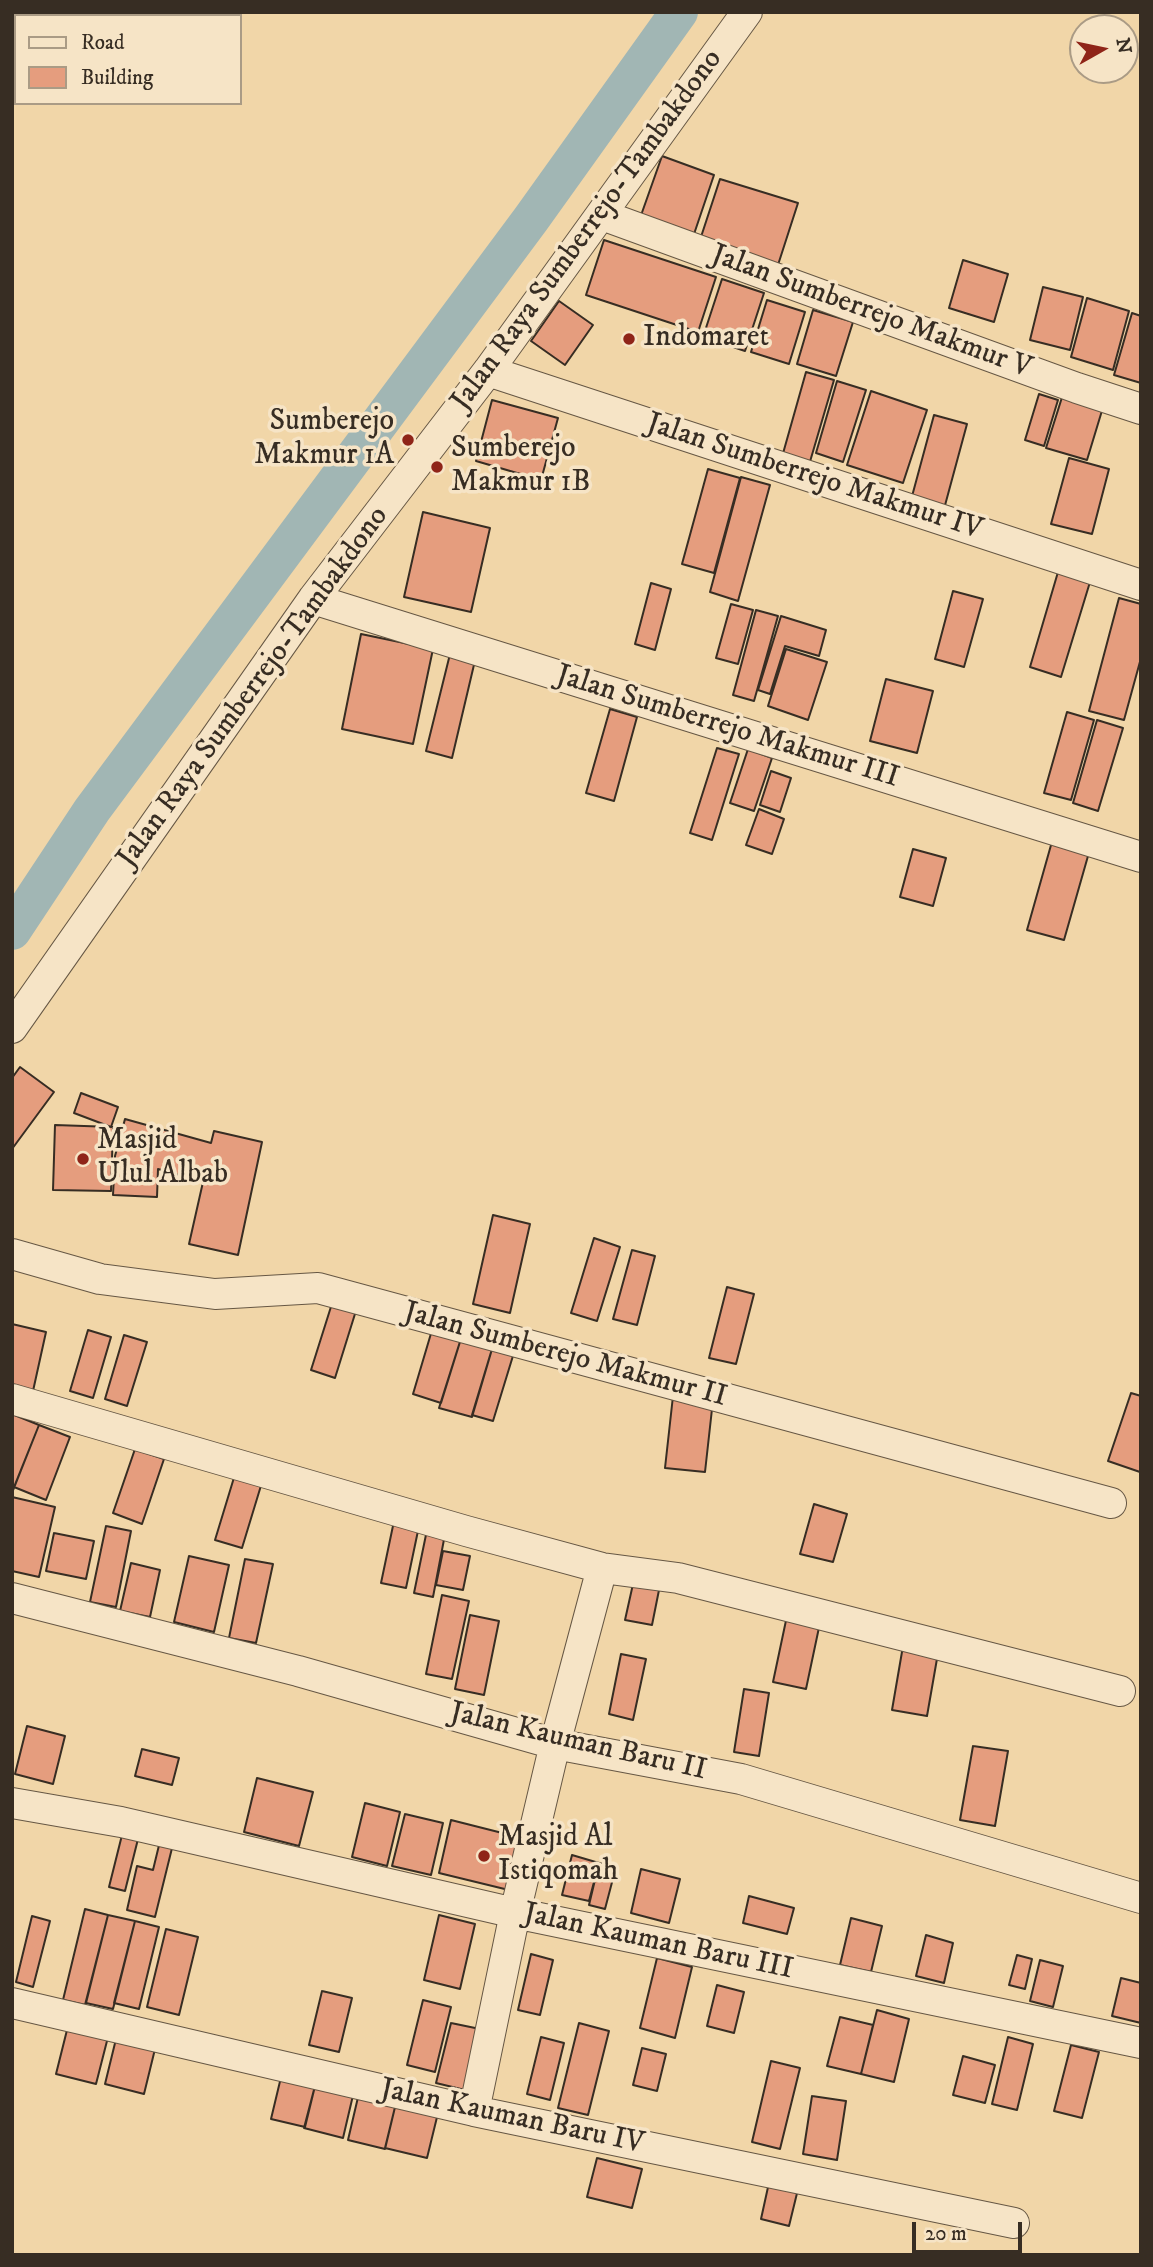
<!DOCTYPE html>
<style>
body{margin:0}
#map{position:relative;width:1153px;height:2267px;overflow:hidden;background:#f1d6a8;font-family:"IM FELL DW Pica",serif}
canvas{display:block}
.frame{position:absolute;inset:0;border:14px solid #372d23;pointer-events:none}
.legend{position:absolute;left:14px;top:14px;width:228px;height:91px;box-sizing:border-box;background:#f6e4c6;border:2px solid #aa9b85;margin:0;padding:9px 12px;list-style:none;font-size:21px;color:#372d23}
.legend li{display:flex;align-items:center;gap:14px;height:35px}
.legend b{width:35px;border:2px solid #aa9b85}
.north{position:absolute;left:1069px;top:14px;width:70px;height:70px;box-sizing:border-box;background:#f6e4c6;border:2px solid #aa9b85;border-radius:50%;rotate:81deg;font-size:19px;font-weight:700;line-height:28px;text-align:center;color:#372d23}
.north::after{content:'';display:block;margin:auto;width:24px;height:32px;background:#8f2418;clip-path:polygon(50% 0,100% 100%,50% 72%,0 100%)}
.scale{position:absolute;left:912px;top:2222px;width:110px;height:32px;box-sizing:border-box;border:4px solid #372d23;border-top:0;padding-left:9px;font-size:21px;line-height:24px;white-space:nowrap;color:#372d23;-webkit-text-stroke:5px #f6e4c6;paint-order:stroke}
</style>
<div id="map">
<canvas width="1153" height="2267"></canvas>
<div class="frame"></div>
<ul class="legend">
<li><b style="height:9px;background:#f6e4c6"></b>Road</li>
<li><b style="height:19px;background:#e59d7e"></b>Building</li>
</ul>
<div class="north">N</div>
<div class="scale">20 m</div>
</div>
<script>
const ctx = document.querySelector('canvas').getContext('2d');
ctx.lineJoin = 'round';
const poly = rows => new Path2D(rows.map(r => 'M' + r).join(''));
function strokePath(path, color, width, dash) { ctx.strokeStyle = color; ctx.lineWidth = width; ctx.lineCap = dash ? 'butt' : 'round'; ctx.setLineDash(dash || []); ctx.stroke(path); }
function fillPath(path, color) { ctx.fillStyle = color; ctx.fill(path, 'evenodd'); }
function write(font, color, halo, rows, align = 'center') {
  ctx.font = font + ' "IM FELL DW Pica",serif'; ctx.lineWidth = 7; ctx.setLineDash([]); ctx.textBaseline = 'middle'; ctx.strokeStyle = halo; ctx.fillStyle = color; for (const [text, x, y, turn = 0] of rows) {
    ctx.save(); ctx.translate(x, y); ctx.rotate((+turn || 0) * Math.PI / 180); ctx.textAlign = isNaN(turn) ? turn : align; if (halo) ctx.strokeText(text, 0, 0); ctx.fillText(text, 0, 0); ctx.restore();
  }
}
strokePath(poly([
 [12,931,92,810,531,219,679,12]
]), '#a1b6b4', 38);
const building = poly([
 [662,156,714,175,692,240,639,221,662,156],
 [720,179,798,203,777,268,699,243,720,179],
 [604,240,716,277,698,332,586,295,604,240],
 [963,260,1008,274,994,322,949,308,963,260],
 [722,279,764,293,745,351,703,337,722,279],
 [1043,287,1083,297,1070,350,1030,340,1043,287],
 [1087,298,1129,311,1113,370,1071,357,1087,298],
 [767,300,805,312,789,364,751,352,767,300],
 [559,301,593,325,565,365,531,341,559,301],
 [813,310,853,322,836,376,797,364,813,310],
 [1132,313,1141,316,1141,383,1114,375,1132,313],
 [806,372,834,380,809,465,782,457,806,372],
 [837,381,866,390,843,462,816,453,837,381],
 [871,391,927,410,903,483,847,465,871,391],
 [1064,391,1104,404,1087,460,1046,448,1064,391],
 [1039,394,1058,400,1044,446,1025,440,1039,394],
 [492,400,558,418,541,480,476,461,492,400],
 [934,415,967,424,944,509,911,500,934,415],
 [1069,458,1109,469,1092,534,1051,524,1069,458],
 [708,469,740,478,714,573,682,564,708,469],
 [741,477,770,485,738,601,710,592,741,477],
 [423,512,490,528,471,612,404,597,423,512],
 [1058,572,1090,582,1061,677,1030,667,1058,572],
 [651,583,671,589,655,650,635,644,651,583],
 [953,591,983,599,964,667,935,659,953,591],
 [1119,598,1141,604,1141,658,1124,720,1089,711,1119,598],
 [731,604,753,610,738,664,716,658,731,604],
 [756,610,778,616,754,701,733,695,756,610],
 [781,616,826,630,819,656,785,646,770,694,758,690,781,616],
 [361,634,433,649,413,744,342,729,361,634],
 [452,646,477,652,452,758,426,751,452,646],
 [786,649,827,662,808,720,768,706,786,649],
 [886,679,933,691,917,753,870,741,886,679],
 [610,709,637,717,614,801,586,793,610,709],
 [1067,712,1094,720,1071,800,1044,793,1067,712],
 [1097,720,1123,728,1098,811,1073,803,1097,720],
 [717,748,739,754,712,840,690,833,717,748],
 [748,749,772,758,754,811,730,803,748,749],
 [771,771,791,778,780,812,760,805,771,771],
 [759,809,784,819,772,854,746,845,759,809],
 [1053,838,1090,849,1064,940,1027,930,1053,838],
 [913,849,946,858,933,906,900,897,913,849],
 [20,1067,54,1092,12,1149,12,1078,20,1067],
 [81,1093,118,1107,111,1127,74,1113,81,1093],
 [125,1119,211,1143,214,1131,262,1142,238,1255,189,1244,203,1182,158,1169,157,1197,113,1195,115,1156,125,1119],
 [55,1125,113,1127,111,1191,53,1190,55,1125],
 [493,1215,530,1224,510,1313,473,1304,493,1215],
 [594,1238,620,1247,597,1321,571,1313,594,1238],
 [632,1250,655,1256,637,1325,613,1319,632,1250],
 [727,1287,754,1294,736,1364,709,1358,727,1287],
 [335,1294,359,1301,335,1378,311,1370,335,1294],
 [435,1320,464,1329,441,1403,413,1394,435,1320],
 [12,1324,46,1332,33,1391,12,1387,12,1324],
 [464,1329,495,1339,472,1417,439,1408,464,1329],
 [88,1330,111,1337,93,1398,70,1391,88,1330],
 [124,1335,147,1342,127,1406,105,1399,124,1335],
 [495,1339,516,1346,493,1421,472,1415,495,1339],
 [1131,1393,1141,1396,1140,1472,1108,1461,1131,1393],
 [673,1396,713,1400,705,1472,665,1468,673,1396],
 [12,1414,39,1425,12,1493,12,1414],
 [39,1425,70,1437,46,1500,14,1487,39,1425],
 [135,1449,164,1459,142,1524,113,1513,135,1449],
 [236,1471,263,1479,242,1548,215,1540,236,1471],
 [12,1497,55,1507,39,1577,12,1571,12,1497],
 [814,1504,847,1514,833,1562,800,1554,814,1504],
 [394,1521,419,1526,406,1588,381,1583,394,1521],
 [428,1525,446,1529,433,1597,414,1593,428,1525],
 [106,1526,131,1531,116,1607,90,1602,106,1526],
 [54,1533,94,1541,86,1579,46,1571,54,1533],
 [443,1551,470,1556,463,1590,436,1585,443,1551],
 [189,1556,229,1565,214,1632,174,1622,189,1556],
 [245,1559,273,1564,256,1643,229,1638,245,1559],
 [131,1563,160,1570,150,1617,120,1611,131,1563],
 [635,1575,661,1580,652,1625,625,1620,635,1575],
 [442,1595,469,1601,452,1679,426,1674,442,1595],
 [788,1611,821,1618,806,1689,773,1682,788,1611],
 [470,1615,499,1621,484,1695,455,1689,470,1615],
 [903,1646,938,1653,927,1716,892,1710,903,1646],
 [621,1654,646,1659,633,1720,609,1714,621,1654],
 [744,1689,769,1693,759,1756,734,1752,744,1689],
 [27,1726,65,1736,53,1784,15,1774,27,1726],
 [973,1746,1008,1751,995,1826,960,1820,973,1746],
 [142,1749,179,1758,172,1785,135,1776,142,1749],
 [257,1778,313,1792,299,1846,244,1832,257,1778],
 [365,1803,400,1812,387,1866,352,1857,365,1803],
 [405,1814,443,1823,431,1875,392,1866,405,1814],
 [451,1820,530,1840,517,1892,439,1873,451,1820],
 [122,1835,138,1839,125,1891,109,1887,122,1835],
 [161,1837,174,1840,155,1917,127,1910,137,1866,153,1870,161,1837],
 [572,1855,599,1863,589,1901,562,1895,572,1855],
 [599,1863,616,1867,605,1909,589,1905,599,1863],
 [641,1869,680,1879,669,1923,631,1913,641,1869],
 [749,1896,794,1908,787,1934,743,1923,749,1896],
 [85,1909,108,1915,85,2005,63,2000,85,1909],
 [108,1915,135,1921,113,2009,86,2003,108,1915],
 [439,1915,475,1924,460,1989,424,1980,439,1915],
 [32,1916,50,1921,33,1987,16,1982,32,1916],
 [851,1918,882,1926,871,1972,840,1965,851,1918],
 [135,1921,159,1927,139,2009,114,2003,135,1921],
 [166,1929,198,1937,179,2015,147,2007,166,1929],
 [926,1935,953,1943,944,1983,916,1976,926,1935],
 [531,1954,553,1960,540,2015,518,2010,531,1954],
 [1017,1955,1032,1959,1025,1989,1009,1985,1017,1955],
 [657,1958,692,1967,675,2038,640,2028,657,1958],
 [1040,1960,1063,1966,1053,2007,1030,2001,1040,1960],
 [1121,1978,1141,1983,1141,2023,1112,2016,1121,1978],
 [717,1985,744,1992,734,2033,707,2026,717,1985],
 [322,1991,352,1998,339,2052,309,2045,322,1991],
 [423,2000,451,2007,435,2072,407,2065,423,2000],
 [877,2010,909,2019,894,2082,861,2074,877,2010],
 [840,2017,873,2025,861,2074,827,2066,840,2017],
 [451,2023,480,2029,465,2090,436,2083,451,2023],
 [579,2023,609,2031,588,2115,558,2108,579,2023],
 [68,2026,108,2037,96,2084,56,2074,68,2026],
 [541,2037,564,2043,550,2100,527,2094,541,2037],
 [1008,2037,1033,2044,1017,2110,992,2104,1008,2037],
 [116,2039,155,2049,144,2094,105,2084,116,2039],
 [1071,2045,1099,2052,1082,2118,1054,2111,1071,2045],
 [642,2048,666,2054,657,2091,633,2085,642,2048],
 [963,2056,995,2065,985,2103,953,2095,963,2056],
 [771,2061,800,2068,780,2149,752,2142,771,2061],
 [282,2073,316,2082,305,2127,271,2119,282,2073],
 [316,2082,354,2091,343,2138,304,2128,316,2082],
 [359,2093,396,2103,385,2149,348,2140,359,2093],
 [812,2096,846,2101,837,2160,803,2154,812,2096],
 [396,2103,438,2113,427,2158,385,2148,396,2103],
 [597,2158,642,2169,632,2208,587,2197,597,2158],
 [770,2178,799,2185,789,2226,761,2219,770,2178]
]);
fillPath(building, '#e59d7e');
strokePath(building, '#372d23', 2);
const street = poly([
 [602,215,1077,388,1141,409],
 [488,371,1141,585],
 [313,599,1141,857],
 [12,1028,313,599,488,371,747,12],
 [12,1254,100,1279,215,1294,318,1288,1111,1503],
 [12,1399,466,1531,602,1568,678,1578,1120,1691],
 [12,1598,298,1671,555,1744,741,1779,1141,1898],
 [12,1803,121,1822,515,1913,1141,2043],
 [12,2003,474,2111,1014,2223],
 [474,2111,515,1913,555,1744,602,1568]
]);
strokePath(street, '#665744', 32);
strokePath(street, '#f6e4c6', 30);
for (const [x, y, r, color] of [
 [629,339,7,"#8f2418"],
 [408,440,7,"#8f2418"],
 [437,467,7,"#8f2418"],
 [83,1159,7,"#8f2418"],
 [484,1856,7,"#8f2418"]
]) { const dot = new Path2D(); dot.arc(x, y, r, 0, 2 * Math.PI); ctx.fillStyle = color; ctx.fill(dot); strokePath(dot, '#f6e4c6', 2.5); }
write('30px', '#372d23', '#f6e4c6', [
 ["Jalan Raya Sumberrejo-Tambakdono",588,231,-54],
 ["Jalan Sumberrejo Makmur V",871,313,20],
 ["Jalan Sumberrejo Makmur IV",814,478,18],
 ["Jalan Raya Sumberrejo-Tambakdono",254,688,-54],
 ["Jalan Sumberrejo Makmur III",727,728,17],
 ["Jalan Sumberejo Makmur II",565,1356,15],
 ["Jalan Kauman Baru II",578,1743,13],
 ["Jalan Kauman Baru III",658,1943,12],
 ["Jalan Kauman Baru IV",512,2118,12]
]);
write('30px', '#372d23', '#f6e4c6', [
 ["Indomaret",643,339],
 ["Sumberejo",394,423,"right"],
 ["Makmur 1A",394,457,"right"],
 ["Sumberejo",451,450],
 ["Makmur 1B",451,484],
 ["Masjid",97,1142],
 ["Ulul Albab",97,1176],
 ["Masjid Al",498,1839],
 ["Istiqomah",498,1873]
], 'left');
</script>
